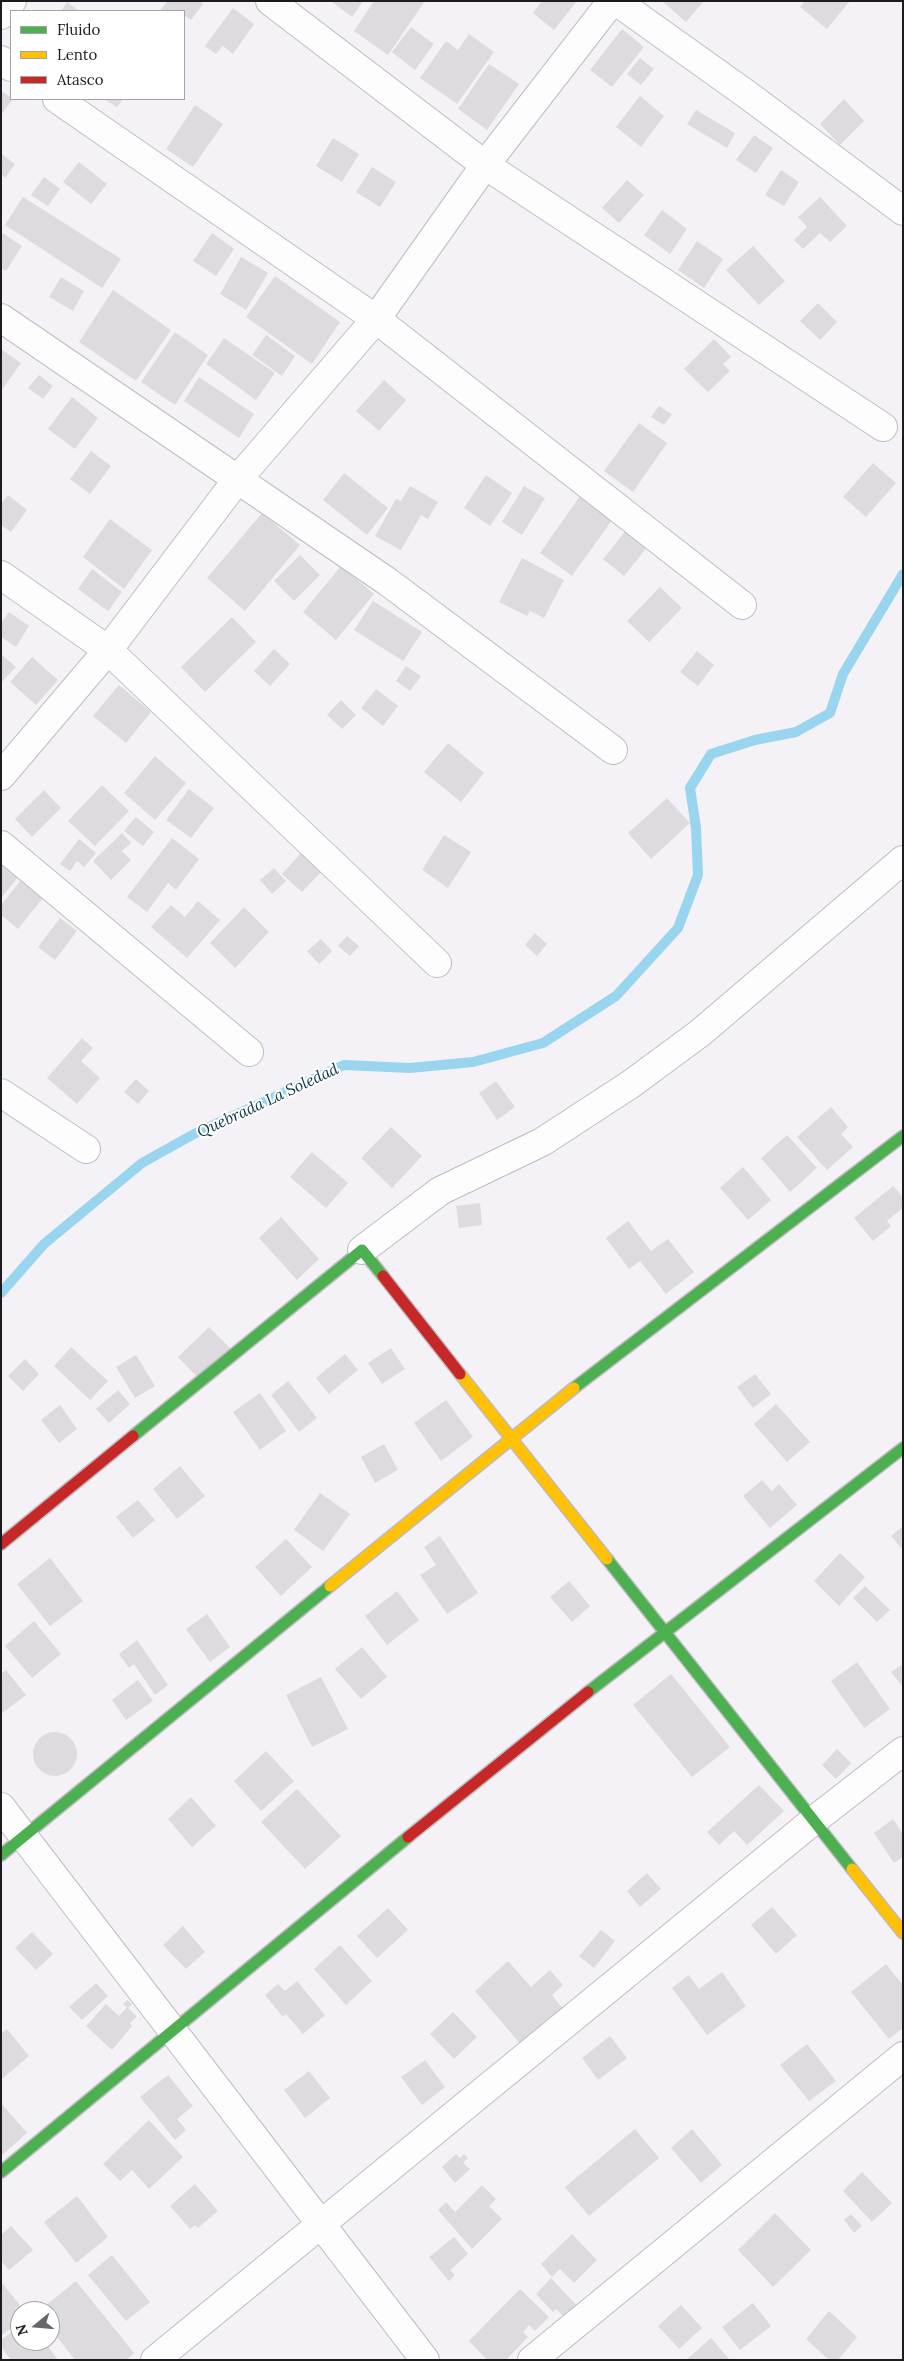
<!DOCTYPE html>
<style>
body{margin:0}
#map{position:relative;width:904px;height:2361px;overflow:hidden;background:#f4f2f7;font-family:Lora,serif}
canvas{display:block}
.frame{position:absolute;inset:0;border:2px solid #1d1b1f;pointer-events:none}
.legend{position:absolute;left:10px;top:10px;width:175px;height:90px;box-sizing:border-box;background:#fff;border:1px solid #a5a4a5;margin:0;padding:6px 9px;list-style:none;font-size:15px;color:#1d1b1f}
.legend li{display:flex;align-items:center;gap:10px;height:25px}
.legend b{width:25px;border:1px solid #a5a4a5}
.north{position:absolute;left:10px;top:2301px;width:50px;height:50px;box-sizing:border-box;background:#fff;border:1px solid #a5a4a5;border-radius:50%;rotate:253deg;font-size:14px;font-weight:700;line-height:20px;text-align:center;color:#1d1b1f}
.north::after{content:'';display:block;margin:auto;width:18px;height:22px;background:#68666b;clip-path:polygon(50% 0,100% 100%,50% 72%,0 100%)}
</style>
<div id="map">
<canvas width="904" height="2361"></canvas>
<div class="frame"></div>
<ul class="legend">
<li><b style="height:6px;background:#4caf50"></b>Fluido</li>
<li><b style="height:6px;background:#ffc107"></b>Lento</li>
<li><b style="height:6px;background:#c62828"></b>Atasco</li>
</ul>
<div class="north">N</div>
</div>
<script>
const ctx = document.querySelector('canvas').getContext('2d');
ctx.lineJoin = 'round';
const poly = rows => new Path2D(rows.map(r => 'M' + r).join(''));
function strokePath(path, color, width, dash) { ctx.strokeStyle = color; ctx.lineWidth = width; ctx.lineCap = dash ? 'butt' : 'round'; ctx.setLineDash(dash || []); ctx.stroke(path); }
function fillPath(path, color) { ctx.fillStyle = color; ctx.fill(path, 'evenodd'); }
function write(font, color, halo, rows, align = 'center') {
  ctx.font = font + ' Lora,serif'; ctx.lineWidth = 4; ctx.setLineDash([]); ctx.textBaseline = 'middle'; ctx.strokeStyle = halo; ctx.fillStyle = color; for (const [text, x, y, turn = 0] of rows) {
    ctx.save(); ctx.translate(x, y); ctx.rotate((+turn || 0) * Math.PI / 180); ctx.textAlign = isNaN(turn) ? turn : align; if (halo) ctx.strokeText(text, 0, 0); ctx.fillText(text, 0, 0); ctx.restore();
  }
}
strokePath(poly([
 [1,1293,44,1244,142,1163,194,1134,344,1065,410,1068,473,1062,543,1043,616,996,678,928,698,875,696,828,690,788,711,754,755,740,796,732,830,713,843,674,903,574]
]), '#9ad5ef', 10);
fillPath(poly([
 [167,1,199,1,203,4,191,20,184,15,184,11,160,11],
 [331,1,363,1,352,17],
 [374,1,425,1,388,55,354,31],
 [542,1,577,1,554,30,533,13],
 [662,1,704,1,686,22],
 [805,1,850,1,827,29,800,7],
 [67,2,79,11,61,11],
 [233,8,254,24,233,54,223,46,216,54,205,46],
 [411,27,434,44,415,70,392,52],
 [622,29,644,47,612,87,590,70],
 [469,34,494,52,457,104,420,78,446,41,458,50],
 [640,58,654,69,641,85,627,74],
 [489,64,519,84,487,130,458,109],
 [1,91,13,99,1,115],
 [640,96,664,116,641,147,616,127],
 [104,99,123,99,117,107],
 [844,99,864,121,840,145,820,124],
 [195,105,223,124,193,167,166,149],
 [696,110,735,133,727,148,687,124],
 [754,135,773,148,756,173,736,160],
 [333,138,359,154,342,182,316,166],
 [2,154,15,164,5,178,1,174],
 [79,162,107,184,91,204,63,182],
 [372,167,396,182,380,207,356,192],
 [781,170,799,182,784,206,765,195],
 [44,177,60,189,48,206,31,195],
 [627,180,644,195,619,223,602,208],
 [23,197,121,259,102,288,5,225],
 [820,197,847,226,830,242,820,233,803,249,794,240,807,227,798,217],
 [662,210,687,229,670,254,644,235],
 [1,232,22,246,6,271,1,268],
 [212,233,234,249,216,276,193,261],
 [697,241,723,259,704,288,678,270],
 [753,246,785,281,759,305,726,270],
 [241,257,268,273,246,310,220,294],
 [275,276,340,322,312,364,246,317],
 [61,277,84,291,73,311,49,297],
 [113,290,171,330,136,381,79,342],
 [818,303,837,322,820,340,800,321],
 [175,332,208,355,175,405,141,382],
 [266,335,295,356,282,376,252,355],
 [224,338,275,373,256,400,206,364],
 [714,339,731,357,723,364,730,371,708,392,684,369],
 [1,349,21,363,1,391],
 [39,375,53,386,43,399,28,388],
 [199,377,254,414,239,438,184,401],
 [384,380,406,400,379,431,356,411],
 [72,397,98,418,75,449,48,429],
 [659,406,672,414,664,425,651,417],
 [639,423,667,443,633,492,604,471],
 [91,451,111,466,90,494,70,479],
 [873,463,896,483,866,517,843,497],
 [344,473,388,508,367,535,323,500],
 [486,475,512,493,490,526,464,508],
 [410,486,438,502,428,519,421,515,401,550,375,536,396,499,401,501],
 [524,486,545,498,522,535,502,522],
 [582,493,615,516,572,576,540,553],
 [8,495,27,510,11,532,1,525,1,504],
 [262,513,300,545,245,611,207,578],
 [110,519,152,550,124,589,83,557],
 [628,528,649,545,624,576,603,559],
 [300,555,320,575,294,601,274,581],
 [522,558,564,580,544,618,530,611,527,616,499,602],
 [341,566,374,594,336,640,303,612],
 [92,569,122,592,108,611,78,589],
 [660,587,682,608,649,642,627,621],
 [373,601,422,632,403,661,354,630],
 [9,612,29,626,16,647,1,637,1,623],
 [232,617,256,642,205,692,181,667],
 [274,649,290,664,270,686,254,671],
 [697,651,714,665,698,686,680,672],
 [1,654,16,667,1,683],
 [32,657,58,680,36,705,10,682],
 [406,666,421,676,410,691,396,681],
 [119,685,151,712,126,743,93,716],
 [376,689,398,706,383,726,361,708],
 [341,700,356,715,342,729,327,715],
 [448,743,484,773,461,802,424,772],
 [155,756,186,783,155,820,124,793],
 [102,785,129,811,95,846,68,821],
 [189,789,214,808,191,838,166,820],
 [44,790,61,808,32,837,15,819],
 [667,798,690,823,651,859,628,833],
 [136,817,154,832,143,846,124,831],
 [122,833,131,843,122,851,131,860,111,880,93,861],
 [444,835,471,852,448,888,422,870],
 [172,838,199,859,176,890,168,883,147,912,127,897],
 [79,839,96,853,84,867,77,861,70,871,60,864],
 [301,853,321,872,302,892,282,874],
 [1,859,20,875,1,898],
 [274,868,286,881,272,894,260,880],
 [21,880,43,898,18,929,1,915,1,905],
 [198,901,220,920,187,958,151,927,171,905,185,917],
 [244,907,269,932,235,968,210,943],
 [60,918,77,931,55,960,38,947],
 [535,933,547,944,537,956,525,945],
 [347,936,359,946,350,956,338,946],
 [321,939,332,951,319,964,307,951],
 [82,1038,93,1048,81,1061,100,1078,77,1104,47,1078],
 [136,1079,149,1091,138,1104,124,1092],
 [496,1081,515,1107,497,1120,479,1093],
 [831,1107,848,1127,841,1134,853,1147,827,1170,797,1137],
 [391,1127,422,1156,392,1188,361,1158],
 [787,1135,817,1168,790,1192,761,1158],
 [312,1152,348,1183,326,1208,290,1177],
 [743,1167,771,1200,748,1220,720,1188],
 [893,1186,903,1197,903,1208,887,1221,891,1226,873,1241,854,1218],
 [480,1203,482,1225,459,1228,456,1206],
 [281,1217,319,1259,297,1280,259,1238],
 [628,1221,651,1251,668,1239,694,1272,666,1294,640,1261,629,1269,606,1238],
 [209,1327,232,1350,201,1381,178,1357],
 [71,1347,108,1381,90,1400,54,1366],
 [391,1348,405,1369,382,1384,368,1363],
 [345,1354,358,1370,329,1394,316,1378],
 [136,1355,155,1386,135,1398,116,1367],
 [25,1359,39,1374,23,1391,8,1376],
 [755,1374,771,1394,753,1408,737,1387],
 [288,1381,317,1418,299,1432,271,1395],
 [118,1390,130,1404,109,1423,96,1409],
 [260,1393,286,1431,260,1450,233,1412],
 [446,1400,473,1437,441,1461,414,1423],
 [776,1404,810,1442,787,1462,754,1424],
 [60,1405,77,1429,59,1443,41,1420],
 [384,1444,398,1470,375,1483,361,1457],
 [180,1466,205,1496,177,1519,153,1489],
 [762,1480,772,1491,779,1484,797,1505,770,1528,743,1496],
 [320,1493,350,1514,323,1551,294,1530],
 [138,1500,155,1520,133,1538,116,1517],
 [903,1526,903,1550,891,1536],
 [440,1536,478,1593,447,1614,420,1575,436,1565,424,1547],
 [286,1539,312,1567,281,1596,255,1567],
 [840,1553,865,1577,839,1606,814,1581],
 [50,1558,83,1601,50,1626,17,1584],
 [569,1581,590,1606,572,1622,550,1597],
 [865,1586,890,1610,877,1622,853,1598],
 [397,1591,419,1620,387,1645,365,1616],
 [207,1614,230,1647,210,1662,186,1629],
 [34,1621,61,1654,32,1678,5,1646],
 [137,1640,168,1685,155,1695,134,1664,129,1668,119,1654],
 [362,1647,387,1677,361,1699,335,1669],
 [857,1662,890,1709,864,1728,831,1681],
 [903,1664,903,1687,891,1672],
 [6,1670,26,1695,1,1714,1,1674],
 [671,1674,730,1747,692,1777,633,1705],
 [321,1677,348,1729,312,1747,286,1695],
 [138,1680,153,1701,126,1720,112,1700],
 '33 1754a22 22 0 1 1 44 0a22 22 0 1 1-44 0Z',
 [837,1749,851,1763,836,1779,822,1765],
 [266,1751,294,1781,261,1811,234,1781],
 [759,1785,784,1811,747,1845,734,1831,719,1845,707,1832],
 [297,1789,341,1836,305,1869,261,1822],
 [191,1797,216,1826,192,1847,168,1819],
 [893,1819,903,1834,903,1857,894,1863,874,1833],
 [647,1873,661,1889,640,1907,627,1891],
 [772,1907,797,1935,776,1954,751,1925],
 [388,1908,408,1930,377,1958,357,1936],
 [183,1926,205,1952,186,1969,163,1945],
 [601,1930,615,1941,594,1968,579,1956],
 [32,1932,53,1954,36,1970,15,1948],
 [340,1945,372,1981,346,2005,314,1969],
 [508,1961,531,1987,550,1970,563,1985,552,1995,564,2010,523,2047,475,1991],
 [886,1964,903,1985,903,2028,889,2039,851,1992],
 [722,1972,746,2006,707,2035,672,1988,689,1975,699,1989],
 [297,1981,325,2015,303,2034,286,2014,283,2017,265,1995,278,1984,285,1991],
 [96,1983,108,1996,82,2020,69,2007],
 [127,2000,132,2004,128,2008,137,2016,130,2023,132,2026,112,2050,86,2026,106,2004,119,2016,127,2007,123,2004],
 [453,2012,477,2037,454,2059,430,2034],
 [7,2029,29,2056,1,2080,1,2034],
 [610,2036,627,2058,598,2080,582,2058],
 [807,2044,836,2081,809,2101,780,2065],
 [425,2060,445,2087,422,2105,401,2077],
 [309,2071,330,2098,305,2118,284,2090],
 [168,2075,193,2106,177,2119,186,2130,175,2140,140,2097],
 [1,2103,27,2133,1,2156],
 [149,2120,183,2157,149,2189,132,2170,120,2181,103,2164],
 [635,2129,659,2158,589,2216,565,2187],
 [692,2129,722,2165,701,2183,671,2148],
 [456,2154,460,2158,464,2154,468,2158,463,2163,470,2169,455,2183,442,2167],
 [862,2172,892,2203,872,2222,843,2191],
 [195,2184,218,2211,198,2228,195,2225,190,2229,170,2206],
 [482,2185,496,2199,489,2206,502,2219,472,2249,438,2210,446,2202,455,2212],
 [77,2196,108,2237,76,2263,44,2222],
 [775,2213,811,2250,773,2287,738,2250],
 [851,2214,862,2226,854,2233,844,2220],
 [11,2226,33,2250,9,2270,1,2261,1,2235],
 [572,2234,597,2260,574,2283,560,2269,552,2277,541,2264],
 [454,2237,468,2254,450,2270,455,2275,449,2281,429,2257],
 [112,2255,150,2302,126,2321,88,2275],
 [551,2278,578,2307,566,2319,556,2309,553,2312,536,2294],
 [76,2281,134,2353,126,2360,75,2360,50,2328,50,2311,39,2311],
 [1,2282,20,2305,15,2309,20,2315,20,2321,1,2336],
 [520,2289,549,2317,535,2331,529,2325,523,2332,528,2337,506,2360,487,2360,469,2341],
 [753,2303,771,2326,740,2350,722,2327],
 [681,2305,702,2328,679,2349,658,2326],
 [829,2311,857,2337,838,2360,829,2360,806,2339],
 [20,2326,20,2341,44,2341,58,2360,11,2360,1,2347,1,2340],
 [711,2338,730,2360,686,2360]
]), '#dddbe0');
const street = poly([
 [270,1,485,165,883,427],
 [616,1,749,96,903,211],
 [1,15,12,1],
 [1,60,11,67],
 [57,99,376,319,742,605],
 [1,318,388,582,613,750],
 [1,575,108,650,437,963],
 [1,776,108,650,237,480,376,319,485,165,612,1],
 [1,845,249,1052],
 [1,1093,86,1149],
 [362,1250,440,1191,542,1142,631,1084,700,1033,903,860],
 [1,1807,425,2360],
 [155,2360,813,1821,903,1751],
 [532,2360,903,2056]
]);
const fast = poly([
 [574,1388,903,1136],
 [133,1436,362,1250,383,1276],
 [607,1559,852,1869],
 [588,1692,903,1448],
 [1,1855,330,1586],
 [1,2172,408,1837]
]);
const slow = poly([
 [460,1374,607,1559],
 [330,1586,574,1388],
 [852,1869,903,1933]
]);
const jam = poly([
 [383,1276,460,1374],
 [1,1544,133,1436],
 [408,1837,588,1692]
]);
strokePath(street, '#bdbcbf', 30);
strokePath(fast, '#bdbcbf', 14);
strokePath(slow, '#bdbcbf', 14);
strokePath(jam, '#bdbcbf', 14);
strokePath(street, '#fdfdfe', 28);
strokePath(fast, '#4caf50', 11);
strokePath(slow, '#ffc107', 11);
strokePath(jam, '#c62828', 11);
write('italic 16px', '#0f3746', '#fff', [
 ["Quebrada La Soledad",268,1101,-25]
]);
</script>
